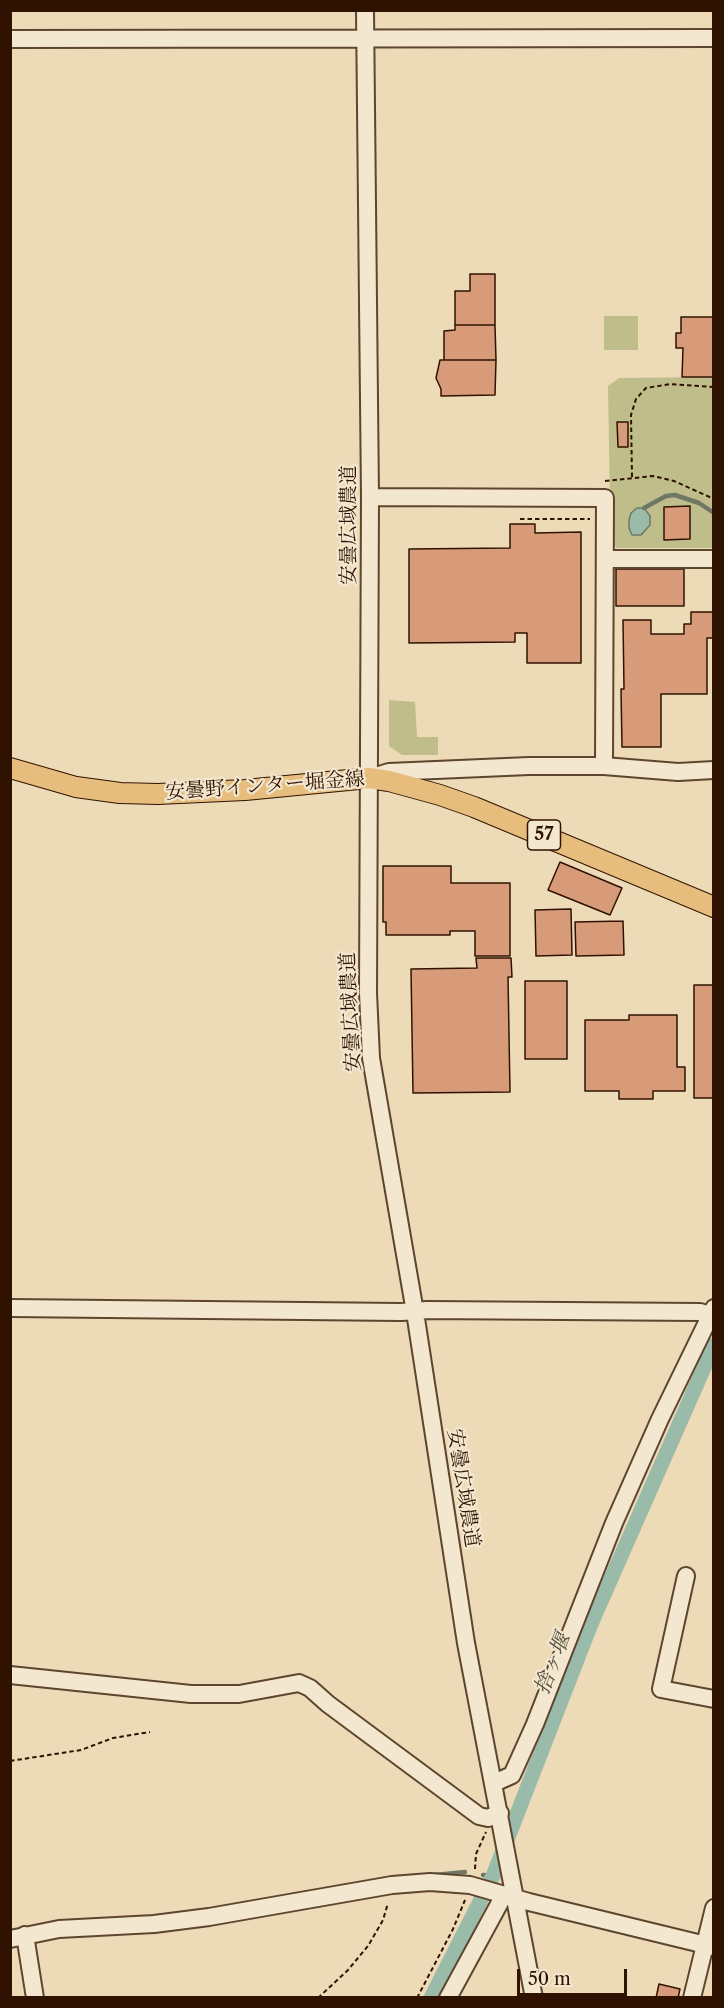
<!DOCTYPE html>
<meta charset="utf-8">
<style>
body{margin:0}
#map{position:relative;width:724px;height:2008px;overflow:hidden;background:#eddab7;font-family:"Libre Caslon Text",serif}
canvas{display:block}
.frame{position:absolute;inset:0;border:12px solid #2f1300;pointer-events:none}
.scale{position:absolute;left:517px;top:1969px;width:110px;height:27px;box-sizing:border-box;border:3px solid #2f1300;border-top:0;padding-left:8px;font-size:18px;line-height:21px;white-space:nowrap;color:#2f1300;-webkit-text-stroke:4px #f3e7d0;paint-order:stroke}
</style>
<div id="map">
<canvas width="724" height="2008"></canvas>
<div class="frame"></div>
<div class="scale">50 m</div>
</div>
<script>
const ctx = document.querySelector('canvas').getContext('2d');
ctx.lineJoin = 'round';
function fillPath(path, color) { ctx.fillStyle = color; ctx.fill(path, 'evenodd'); }
const poly = rows => new Path2D(rows.map(r => 'M' + r).join(''));
function strokePath(path, color, width, dash) { ctx.strokeStyle = color; ctx.lineWidth = width; ctx.lineCap = dash ? 'butt' : 'round'; ctx.setLineDash(dash || []); ctx.stroke(path); }
function write(font, color, halo, rows, align = 'center') {
  ctx.font = font + ' "Libre Caslon Text","Noto Serif JP",serif'; ctx.lineWidth = 4.5; ctx.setLineDash([]); ctx.textBaseline = 'middle'; ctx.strokeStyle = halo; ctx.fillStyle = color; for (const [text, x, y, turn = 0] of rows) {
    ctx.save(); ctx.translate(x, y); ctx.rotate((+turn || 0) * Math.PI / 180); ctx.textAlign = isNaN(turn) ? turn : align; if (halo) ctx.strokeText(text, 0, 0); ctx.fillText(text, 0, 0); ctx.restore();
  }
}
fillPath(poly([
 [604,316,638,316,638,350,604,350],
 [713,377,713,548,617,548,614,545,614,506,610,503,608,386,619,378],
 [389,700,415,702,417,737,438,737,438,755,402,755,389,746]
]), '#bfbd8a');
const water = poly([
 [637,508,644,508,650,516,650,525,641,535,632,535,629,528,629,520,631,513,637,508]
]);
fillPath(water, '#9abba9');
strokePath(water, '#6f7865', 1.5);
strokePath(poly([
 [644,508,666,496,675,495,699,503,714,513],
 [435,1875,465,1872],
 [483,1875,493,1876]
]), '#6f7865', 4.5);
strokePath(poly([
 [431,1998,493,1876,591,1624,714,1345]
]), '#9abba9', 15);
const building = poly([
 [470,274,495,274,495,325,455,325,455,291,470,291,470,274],
 [681,317,714,317,714,377,682,377,683,348,676,348,676,333,681,333,681,317],
 [455,325,495,325,496,360,444,360,444,331,455,330,455,325],
 [440,360,496,360,495,395,441,396,441,389,436,378,440,360],
 [617,422,628,422,628,447,618,447,617,422],
 [690,506,690,539,664,540,664,507,690,506],
 [510,524,535,524,535,533,581,532,581,663,527,663,527,633,515,633,515,642,409,643,409,549,510,548,510,524],
 [616,569,684,569,684,606,616,606,616,569],
 [691,612,714,612,714,638,707,638,707,694,661,694,661,747,622,747,621,689,624,689,623,620,651,620,651,634,684,634,684,624,691,624,691,612],
 [560,862,622,888,610,915,548,890,560,862],
 [383,866,451,866,451,883,510,883,510,956,475,956,475,931,450,931,450,935,386,935,386,922,383,922,383,866],
 [571,909,572,955,536,956,535,910,571,909],
 [623,921,624,955,576,956,575,922,623,921],
 [476,958,511,958,512,977,508,977,510,1092,413,1093,411,969,477,968,476,958],
 [525,981,567,981,567,1059,525,1059,525,981],
 [694,985,714,985,714,1098,694,1098,694,985],
 [629,1015,677,1015,677,1067,685,1067,685,1091,653,1091,653,1099,619,1099,619,1091,585,1091,585,1020,629,1020,629,1015],
 [659,1984,680,1989,678,1998,656,1998,659,1984]
]);
fillPath(building, '#d89b7a');
strokePath(building, '#2f1300', 1.5);
const minor = poly([
 [365,10,370,497,368,993,371,1058,415,1312,466,1643,534,1998],
 [10,39,714,38],
 [370,497,605,498,604,766],
 [605,559,714,559],
 [373,777,389,772,529,766,604,766,678,772,714,770],
 [10,1308,401,1312,427,1310,700,1312,710,1315],
 [686,1576,661,1689,714,1699],
 [10,1675,191,1694,239,1694,299,1683,310,1688,328,1704,479,1816,488,1818,500,1813],
 [494,1783,512,1775,535,1724,614,1523,660,1419,714,1308],
 [25,1935,35,1998],
 [10,1939,59,1929,154,1924,209,1917,392,1885,430,1882,470,1885,529,1902,714,1947],
 [448,1998,504,1895],
 [692,1998,714,1908]
]);
const major = poly([
 [10,768,76,787,120,793,158,794,245,790,369,778,389,781,440,795,474,807,714,907]
]);
strokePath(minor, '#5e452e', 20);
strokePath(major, '#2f1300', 22);
strokePath(poly([
 [632,477,631,415,636,399,646,388,670,384,714,387],
 [605,481,653,476,674,481,714,499],
 [520,519,590,519],
 [10,1761,81,1750,113,1738,150,1732],
 [475,1869,476,1854,486,1832],
 [318,1998,348,1970,368,1946,383,1920,388,1903],
 [417,1998,453,1929,465,1900]
]), '#2f1300', 2, [4.5, 3]);
strokePath(minor, '#f3e7d0', 16);
strokePath(major, '#e6bd7c', 20);
for (const [x, y, w] of [
 [544,835,33]
]) { const box = new Path2D(); box.roundRect(x - w / 2, y - 15, w, 30, 4.5); ctx.fillStyle = '#f3e7d0'; ctx.fill(box); strokePath(box, '#2f1300', 1.5); }
write('bold 18px', '#2f1300', null, [
 ["57",544,835]
]);
write('20px', '#2f1300', '#f3e7d0', [
 ["安曇広域農道",349,525,-90],
 ["安曇野インター堀金線",265,786,-4],
 ["安曇広域農道",351,1012,-93],
 ["安曇広域農道",463,1488,81]
]);
write('italic 21px', '#544e3b', '#f3e7d0', [
 ["捨ヶ堰",553,1664,-69]
]);
</script>
